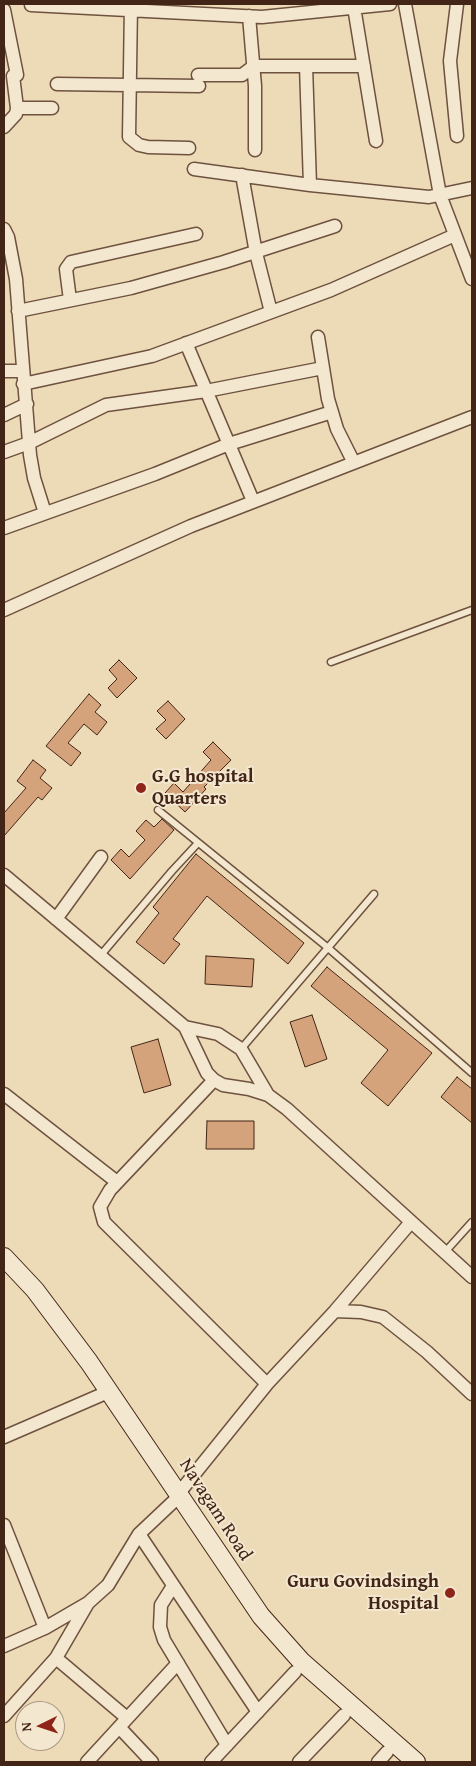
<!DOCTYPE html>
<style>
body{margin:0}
#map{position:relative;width:476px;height:1766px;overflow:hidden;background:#eddab6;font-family:"Gentium Book Plus",serif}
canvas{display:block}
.frame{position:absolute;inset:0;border:5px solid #432517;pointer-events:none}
.north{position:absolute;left:15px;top:1701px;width:50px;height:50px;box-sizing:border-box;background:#f3e7d0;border:1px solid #ad9986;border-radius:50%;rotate:266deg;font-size:14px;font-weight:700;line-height:20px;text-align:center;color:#432517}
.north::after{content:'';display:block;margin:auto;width:18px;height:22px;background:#8f2418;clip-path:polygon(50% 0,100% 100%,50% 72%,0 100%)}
</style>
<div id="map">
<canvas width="476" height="1766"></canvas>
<div class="frame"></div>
<div class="north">N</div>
</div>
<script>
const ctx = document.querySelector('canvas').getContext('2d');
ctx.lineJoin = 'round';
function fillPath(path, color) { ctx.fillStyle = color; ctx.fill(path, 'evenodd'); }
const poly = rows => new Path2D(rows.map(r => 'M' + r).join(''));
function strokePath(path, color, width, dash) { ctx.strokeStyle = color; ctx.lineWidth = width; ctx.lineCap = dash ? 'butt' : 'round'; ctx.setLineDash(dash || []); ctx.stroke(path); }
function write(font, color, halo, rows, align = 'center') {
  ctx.font = font + ' "Gentium Book Plus",serif'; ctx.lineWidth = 4; ctx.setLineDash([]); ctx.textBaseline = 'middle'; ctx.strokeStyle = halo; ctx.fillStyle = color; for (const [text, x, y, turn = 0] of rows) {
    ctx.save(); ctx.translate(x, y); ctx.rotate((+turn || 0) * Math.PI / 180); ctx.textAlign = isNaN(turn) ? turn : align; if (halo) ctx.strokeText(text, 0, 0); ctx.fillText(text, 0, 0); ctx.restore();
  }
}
const building = poly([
 [119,660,137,678,117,698,108,688,117,679,109,670,119,660],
 [89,694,101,705,95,712,107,722,97,735,84,724,68,743,81,753,71,766,46,746,89,694],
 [168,701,185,719,166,739,156,729,166,720,157,711,168,701],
 [213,742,231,760,204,787,206,789,185,812,165,793,174,783,183,792,211,760,203,752,213,742],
 [33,760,46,770,40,778,52,788,42,800,38,797,4,836,4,813,26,788,17,781,33,760],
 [162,819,174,830,130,879,111,860,121,849,129,857,145,840,136,831,146,820,154,827,162,819],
 [196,854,304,943,288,964,207,896,173,939,180,944,164,964,136,942,159,913,153,907,196,854],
 [206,956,254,959,252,987,205,984,206,956],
 [327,967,432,1053,388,1106,361,1083,388,1050,311,986,327,967],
 [312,1015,327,1059,305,1067,290,1022,312,1015],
 [158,1039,171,1085,144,1093,131,1047,158,1039],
 [457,1077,472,1089,472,1123,441,1097,457,1077],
 [207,1121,254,1121,254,1149,206,1149,207,1121]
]);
fillPath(building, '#d5a37b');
strokePath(building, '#432517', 1);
const lane = poly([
 [331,662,472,610],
 [158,810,327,947,472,1073],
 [100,956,172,871,198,843],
 [241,1049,374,894],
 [445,1252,472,1222]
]);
const street = poly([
 [131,4,129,137,139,145,148,147,189,148],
 [405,4,440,195,472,279],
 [31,5,262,17,390,4],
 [354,7,376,141],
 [4,10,17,75],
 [249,16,255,86,255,150],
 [306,66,310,185],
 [198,75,242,75,254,66,364,66],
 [57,84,199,86],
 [17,108,52,108],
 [4,127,16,114,17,108,13,76],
 [457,136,450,61,457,4],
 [194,169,310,185,429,197,472,188],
 [242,175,256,253,271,312],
 [4,229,8,237,16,279,30,455,34,478,45,513],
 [70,300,66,269,71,262,196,234],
 [18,311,131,288,224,262,335,226],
 [318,337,328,399,337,429,353,461],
 [186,343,253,501],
 [4,371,22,371],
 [23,384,152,356,331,290,455,235],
 [4,415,27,404],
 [4,452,29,443,106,405,206,391,323,368],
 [4,528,155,474,229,444,332,412],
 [4,610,191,526,472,417],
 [4,875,185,1027,207,1073,214,1080,223,1085,249,1089,268,1095,287,1109,472,1277],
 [56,919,101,857],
 [185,1027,218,1034,241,1049,268,1095],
 [214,1080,110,1190,100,1207,104,1222,267,1384],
 [4,1094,117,1182],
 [335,1311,361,1312,383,1317,427,1352,472,1394],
 [4,1437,101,1395],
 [179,1493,267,1384,335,1311,411,1222],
 [4,1525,45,1628],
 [139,1534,258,1712],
 [173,1586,161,1605,160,1627,164,1640,227,1745],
 [4,1646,45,1628,88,1603,108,1585,139,1534,174,1501],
 [56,1658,127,1718],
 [4,1716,56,1658,88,1603],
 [119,1727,152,1762],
 [87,1762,178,1663],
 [211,1762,295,1672],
 [299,1762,344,1715],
 [378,1762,387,1752]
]);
const secondary = poly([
 [4,1257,35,1290,89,1362,261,1616,301,1661,416,1762]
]);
strokePath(lane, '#6e523f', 9);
strokePath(street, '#6e523f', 15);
strokePath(secondary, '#432517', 20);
strokePath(lane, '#f3e7d0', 6);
strokePath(street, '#f3e7d0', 12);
strokePath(secondary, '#f3e7d0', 18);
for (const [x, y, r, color] of [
 [141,788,6,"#8f2418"],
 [450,1593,6,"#8f2418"]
]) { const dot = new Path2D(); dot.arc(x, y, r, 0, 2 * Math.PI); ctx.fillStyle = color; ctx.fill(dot); strokePath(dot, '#f3e7d0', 2); }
write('bold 19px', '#432517', '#f3e7d0', [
 ["G.G hospital",152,777],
 ["Quarters",152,799],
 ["Guru Govindsingh",439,1582,"right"],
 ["Hospital",439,1604,"right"]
], 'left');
write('19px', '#432517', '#f3e7d0', [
 ["Navagam Road",215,1510,57]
]);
</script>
